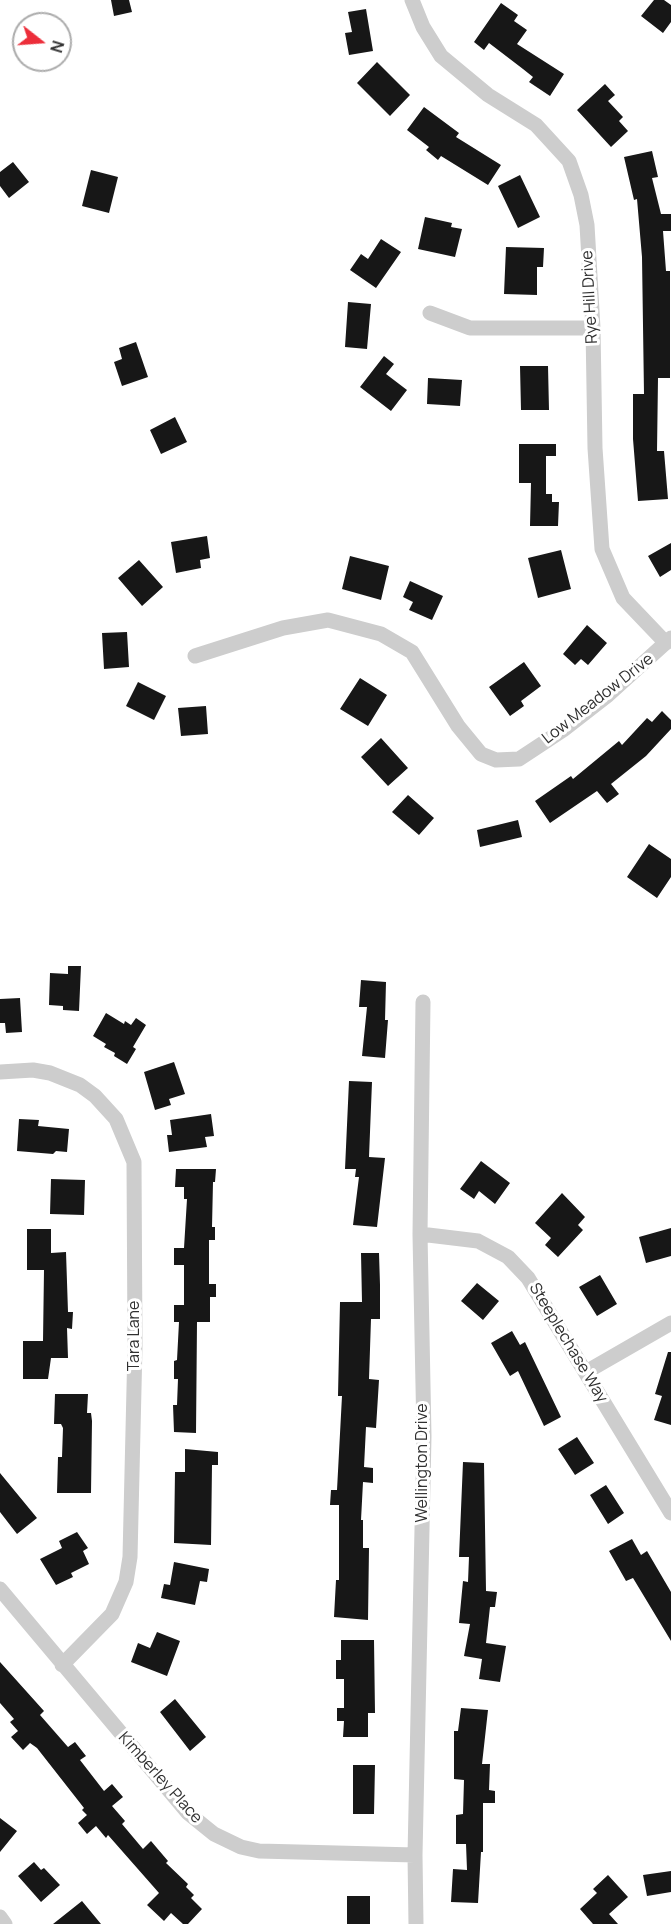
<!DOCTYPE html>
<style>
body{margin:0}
#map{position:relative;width:671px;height:1924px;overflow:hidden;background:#fff;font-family:Manrope,sans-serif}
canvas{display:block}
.north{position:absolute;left:12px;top:12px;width:60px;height:60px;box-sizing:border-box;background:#fff;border:2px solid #acacac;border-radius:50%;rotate:107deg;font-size:16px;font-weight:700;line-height:24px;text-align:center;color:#303030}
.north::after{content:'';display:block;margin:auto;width:21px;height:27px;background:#ec2e3a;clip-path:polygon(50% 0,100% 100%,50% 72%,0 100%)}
</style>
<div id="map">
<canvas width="671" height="1924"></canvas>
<div class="north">N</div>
</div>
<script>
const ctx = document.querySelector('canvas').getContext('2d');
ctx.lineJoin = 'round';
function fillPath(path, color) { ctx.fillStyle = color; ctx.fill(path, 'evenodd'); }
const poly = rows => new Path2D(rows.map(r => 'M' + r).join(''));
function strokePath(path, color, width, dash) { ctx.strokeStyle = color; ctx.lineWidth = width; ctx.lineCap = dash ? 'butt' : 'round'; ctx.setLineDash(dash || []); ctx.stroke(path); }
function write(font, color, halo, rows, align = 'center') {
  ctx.font = font + ' Manrope,sans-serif'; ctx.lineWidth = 6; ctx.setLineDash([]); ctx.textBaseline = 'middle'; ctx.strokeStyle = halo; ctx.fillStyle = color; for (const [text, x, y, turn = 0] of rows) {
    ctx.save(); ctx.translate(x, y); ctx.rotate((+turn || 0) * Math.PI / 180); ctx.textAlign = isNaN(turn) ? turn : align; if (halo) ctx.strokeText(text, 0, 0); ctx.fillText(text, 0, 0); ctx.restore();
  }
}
fillPath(poly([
 [111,0,129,0,132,12,114,16],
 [654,0,664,0,671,5,671,22,663,33,641,16],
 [501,3,518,15,514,21,527,30,517,44,564,74,550,96,529,82,533,77,523,69,489,43,484,50,474,42],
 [366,9,373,51,349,55,345,33,352,32,348,12],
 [377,62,410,95,390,116,357,83],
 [605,84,615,95,608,101,623,117,619,121,628,131,611,147,577,110],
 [424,107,459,133,456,137,501,165,488,185,441,156,438,160,426,150,429,147,407,130],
 [652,151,658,177,652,178,661,214,671,214,671,231,663,231,666,271,670,271,670,378,658,378,657,451,664,451,668,499,638,501,633,439,633,394,644,394,642,257,637,199,634,200,624,157],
 [13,162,29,182,9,198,0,186,0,172],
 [91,170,118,177,109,213,82,206],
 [520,175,540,217,518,228,498,186],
 [425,217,452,223,451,227,462,229,455,257,418,249],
 [381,239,401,252,376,288,350,270,361,254,368,259],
 [506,247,544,248,543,267,537,267,537,295,504,294],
 [348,302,371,304,367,349,345,347],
 [136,342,148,377,122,386,114,362,122,359,119,348],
 [384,356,394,364,386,374,407,390,391,411,360,387],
 [520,366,548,366,549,410,521,410],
 [428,378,462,380,460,406,427,404],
 [175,417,187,442,161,454,150,430],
 [519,444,556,444,556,456,546,456,546,494,552,494,552,502,559,502,558,526,530,526,531,483,519,483],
 [207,536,210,558,200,560,201,568,176,573,171,542],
 [671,543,671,570,660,577,648,556],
 [561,550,571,589,538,598,528,558],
 [350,556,389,566,381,600,342,589],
 [139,560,163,587,142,606,118,578],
 [410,581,443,596,432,620,409,610,413,602,403,597],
 [587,625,607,643,588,665,581,659,575,665,563,654],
 [127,632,129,667,104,669,102,633],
 [524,662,541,686,521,701,524,706,510,716,489,687],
 [360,678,387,695,368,726,340,709],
 [138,682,166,696,154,720,126,706],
 [206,706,208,734,181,736,178,708],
 [662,711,671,720,671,729,646,756,611,784,619,794,607,803,597,791,550,823,535,801,571,776,573,779,619,741,622,745,647,718,652,722],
 [381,738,408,768,388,786,361,757],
 [408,795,434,818,419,835,392,812],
 [518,820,522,837,480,847,477,830],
 [649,844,671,859,671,877,657,898,627,877],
 [68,966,81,966,79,1011,63,1010,63,1006,49,1005,50,973,68,974],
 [361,980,386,982,385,1020,388,1020,385,1058,362,1056,367,1007,359,1007],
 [20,998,22,1032,6,1033,5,1023,0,1023,0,999],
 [106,1013,124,1024,125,1021,131,1025,136,1018,146,1025,133,1047,136,1049,127,1064,114,1056,115,1053,104,1047,106,1044,93,1036],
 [174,1062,185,1094,169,1099,171,1105,155,1110,144,1072],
 [349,1081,372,1082,369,1157,385,1158,377,1227,353,1225,359,1177,355,1177,356,1169,345,1169],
 [211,1114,214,1136,205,1137,207,1147,169,1152,167,1135,172,1135,170,1120],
 [19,1119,39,1120,38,1126,69,1129,67,1152,56,1151,53,1154,17,1151],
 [481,1161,510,1183,495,1204,479,1191,474,1199,460,1189],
 [176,1169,216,1169,215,1182,213,1182,212,1227,215,1227,215,1240,209,1240,209,1284,216,1284,216,1297,210,1297,210,1322,197,1322,196,1433,174,1432,173,1405,177,1405,178,1379,174,1379,174,1361,177,1360,179,1322,174,1322,174,1305,184,1305,184,1265,174,1265,174,1248,184,1248,187,1199,184,1199,184,1187,175,1187],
 [51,1179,85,1180,84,1215,50,1214],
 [562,1193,585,1217,578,1225,583,1230,558,1257,545,1245,551,1238,535,1223],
 [671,1228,671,1256,646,1263,639,1237],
 [27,1229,51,1229,51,1253,66,1252,68,1312,73,1312,72,1329,67,1328,68,1358,51,1358,48,1379,23,1379,23,1341,43,1341,44,1270,27,1270],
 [361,1253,379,1253,380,1285,380,1319,371,1319,369,1379,379,1380,376,1428,366,1427,364,1467,373,1468,373,1483,363,1482,361,1520,363,1520,363,1548,369,1548,368,1620,334,1617,336,1580,339,1580,339,1505,330,1505,331,1490,337,1490,342,1396,338,1396,340,1302,362,1302],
 [600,1275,617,1304,597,1316,579,1287],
 [477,1283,499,1301,483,1320,461,1301],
 [512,1331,520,1345,525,1342,561,1417,544,1426,518,1371,510,1376,491,1343],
 [668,1352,671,1352,671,1425,654,1420,662,1396,655,1394],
 [55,1394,88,1394,87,1413,91,1413,92,1421,91,1493,57,1493,58,1457,62,1457,63,1428,61,1424,54,1424],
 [577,1437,594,1463,575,1475,558,1449],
 [185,1449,218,1452,218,1465,212,1465,211,1545,174,1543,175,1472,185,1472],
 [463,1462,484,1463,486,1591,497,1592,495,1607,490,1607,486,1643,506,1646,500,1682,479,1679,482,1659,464,1656,470,1624,459,1623,463,1581,468,1582,469,1557,459,1557],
 [0,1473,37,1518,17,1534,0,1512],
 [606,1485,624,1513,608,1524,590,1495],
 [77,1532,88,1548,83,1551,89,1564,71,1573,73,1577,56,1585,40,1559,62,1548,59,1541],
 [632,1539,641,1555,647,1551,671,1592,671,1641,633,1578,626,1581,609,1551],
 [174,1562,209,1569,207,1582,200,1581,195,1605,161,1598,164,1584,170,1585],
 [157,1632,180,1641,167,1676,131,1662,138,1643,150,1648],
 [341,1640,374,1640,375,1713,368,1713,368,1737,343,1737,344,1721,337,1721,337,1708,344,1708,344,1679,336,1679,336,1660,341,1660],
 [0,1662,44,1711,40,1715,68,1747,75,1742,86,1756,80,1760,104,1791,112,1784,123,1797,112,1806,125,1821,122,1824,143,1849,151,1841,168,1861,166,1863,188,1884,186,1887,194,1895,191,1898,202,1909,188,1924,183,1924,171,1913,164,1921,147,1905,159,1893,108,1835,106,1838,96,1826,87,1834,78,1823,87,1815,82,1810,84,1808,37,1748,30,1743,23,1750,11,1737,18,1731,10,1722,14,1719,0,1703],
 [175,1699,206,1737,190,1751,160,1712],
 [461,1708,488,1710,482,1764,490,1764,489,1790,495,1791,495,1803,483,1803,483,1852,481,1852,478,1903,451,1902,453,1869,467,1870,466,1844,456,1844,456,1815,463,1814,464,1780,454,1779,454,1731,458,1731],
 [353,1765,375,1765,374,1814,353,1814],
 [0,1818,17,1831,0,1852],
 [34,1862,41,1870,44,1868,60,1885,41,1902,18,1876],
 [671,1871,671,1892,647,1896,643,1875],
 [608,1875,628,1897,609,1914,618,1924,593,1924,580,1909,597,1893,593,1889],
 [347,1896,370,1896,370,1924,347,1924],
 [82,1901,101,1924,53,1924]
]), '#171717');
strokePath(poly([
 [412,0,423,27,441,56,488,95,536,125,569,161,581,195,587,225,593,328,595,448,602,549,623,598,666,643],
 [430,313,470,328,593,328],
 [195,656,283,628,328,620,381,634,412,652,458,726,481,754,496,760,519,759,563,730,608,695,671,638],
 [0,1072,33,1070,50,1073,80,1085,95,1096,116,1119,134,1162,135,1346,130,1557,126,1582,112,1614,62,1665],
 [420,1234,478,1241,508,1257,528,1278,671,1513],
 [586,1372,671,1323],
 [0,1589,188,1813,214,1834,241,1847,259,1851,415,1855],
 [0,1917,5,1924],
 [416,1924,415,1855,424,1436,420,1234,423,1002]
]), '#cdcdcd', 15);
write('16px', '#303030', '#fff', [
 ["Rye Hill Drive",590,297,-93],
 ["Low Meadow Drive",598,699,-38],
 ["Tara Lane",135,1336,-90],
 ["Steeplechase Way",568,1343,59],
 ["Wellington Drive",423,1463,-90],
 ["Kimberley Place",160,1778,48]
]);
</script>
